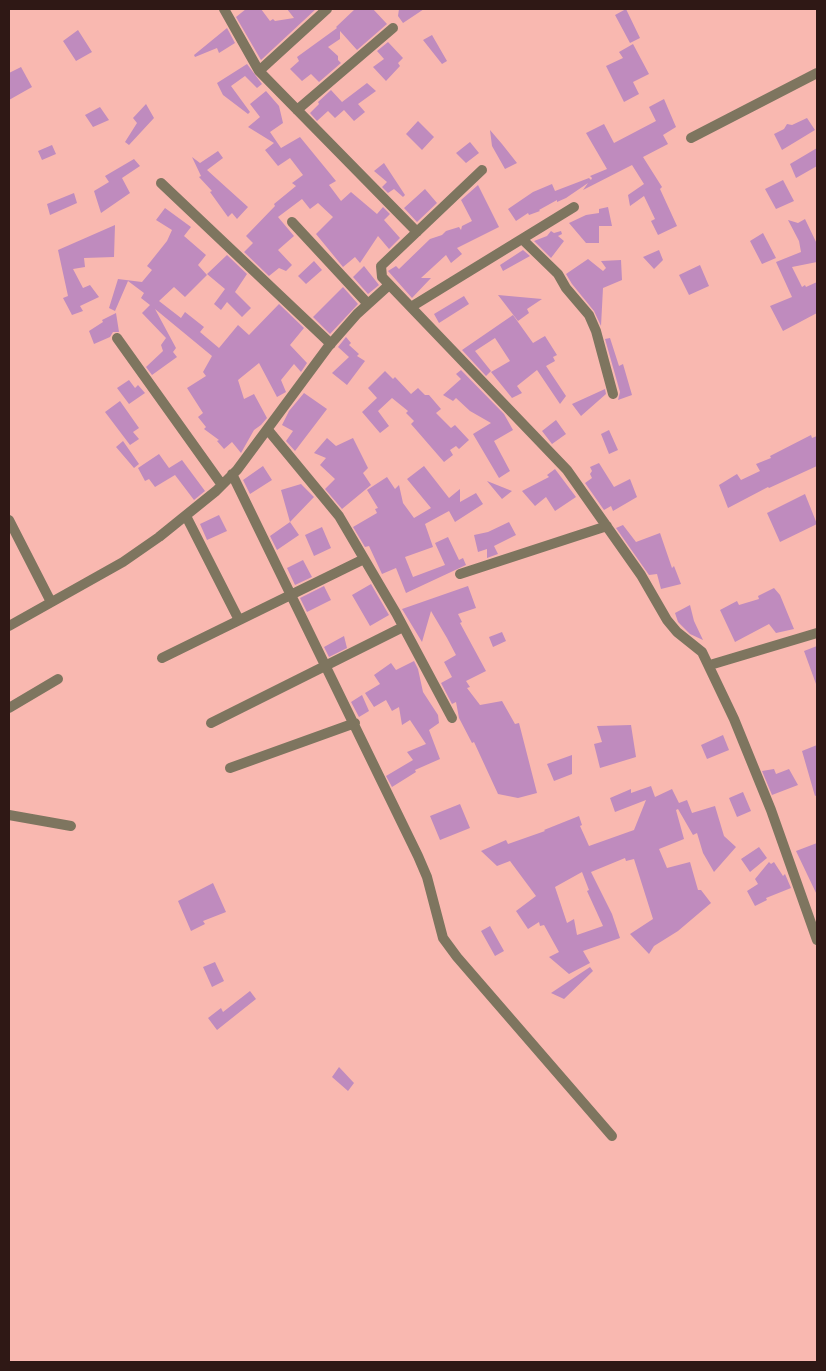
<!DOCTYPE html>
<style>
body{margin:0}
#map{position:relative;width:826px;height:1371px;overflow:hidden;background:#f9b8b0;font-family:"Space Grotesk",sans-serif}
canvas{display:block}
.frame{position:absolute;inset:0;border:10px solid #2f1815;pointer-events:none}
</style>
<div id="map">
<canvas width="826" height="1371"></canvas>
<div class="frame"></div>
</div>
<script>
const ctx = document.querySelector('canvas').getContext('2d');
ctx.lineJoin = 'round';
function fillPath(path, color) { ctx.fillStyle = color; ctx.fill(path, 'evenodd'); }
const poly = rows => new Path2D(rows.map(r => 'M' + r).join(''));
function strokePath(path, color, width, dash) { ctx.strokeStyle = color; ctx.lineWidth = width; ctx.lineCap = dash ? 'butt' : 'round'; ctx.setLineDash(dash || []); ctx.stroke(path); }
fillPath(poly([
 [246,9,261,9,270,21,273,19,275,21,294,18,287,9,316,9,261,60,236,17],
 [355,9,373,9,387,24,357,50,340,31,340,39,328,47,338,56,338,60,341,63,319,82,311,74,302,81,290,69,299,61,297,57,337,28,336,27],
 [399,9,424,9,403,23,398,16],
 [626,9,640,38,630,43,615,15],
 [227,28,235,43,219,53,217,48,195,57,194,55],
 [78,30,92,52,76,61,63,41],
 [432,35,447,61,442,64,423,40],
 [388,42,403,58,398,63,400,66,386,81,373,67,384,59,377,51],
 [633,44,649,74,633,82,639,94,624,102,606,66,623,58,619,52],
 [247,64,262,84,257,88,245,76,231,86,250,112,248,114,223,95,217,83],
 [21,67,32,87,9,100,9,73],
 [367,83,376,91,358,104,365,112,354,121,344,110,335,118,328,111,317,121,310,113,319,104,318,102,331,90,342,102],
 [266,91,279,106,283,123,270,132,281,148,300,137,336,181,329,185,341,201,351,192,377,214,383,207,390,214,384,220,400,238,389,249,378,236,360,263,355,257,343,267,316,234,333,217,318,203,310,209,302,199,278,217,294,236,278,250,292,265,286,271,279,268,269,276,244,252,253,243,246,236,275,206,274,204,296,186,292,183,303,175,290,158,278,166,265,150,274,143,248,127,260,117,250,104],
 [664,99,676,127,663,135,668,144,643,157,662,187,660,189,677,226,658,235,651,221,655,219,644,196,630,206,628,195,644,184,632,165,583,190,588,183,566,198,557,202,557,200,539,210,540,211,529,215,528,213,516,221,508,209,533,192,552,184,555,191,589,178,591,180,592,178,590,176,607,169,586,133,604,124,614,143,656,121,649,107],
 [146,104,154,118,129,145,125,142,137,123,133,118],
 [100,107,109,120,93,127,85,115],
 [807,118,815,130,782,150,774,134,784,129,787,124,792,125],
 [418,121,434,137,422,150,406,134],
 [490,130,502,144,517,163,505,169,492,146],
 [470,142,479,153,466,163,456,153],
 [52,145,56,154,42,160,38,151],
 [817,148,817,166,796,178,790,164],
 [218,151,223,158,207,170,248,207,237,219,232,213,228,217,210,192,212,191,199,177,201,176,192,157,200,163],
 [134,159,140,166,122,178,130,193,101,213,94,191,109,182,105,176],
 [384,163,405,195,403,197,394,189,388,193,382,187,387,182,374,171],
 [783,180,794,201,776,209,765,189],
 [478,185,499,227,457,248,462,254,451,263,446,255,421,278,431,278,412,298,388,271,396,266,399,269,430,239,442,235,446,231,459,227,461,230,462,226,472,221,461,200],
 [425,189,437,203,417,222,404,208],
 [74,193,77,203,50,215,47,204],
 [608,207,612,226,599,226,599,243,586,243,569,223,586,215,599,213,599,209],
 [165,208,191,227,184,236,206,255,198,265,207,275,185,297,174,287,159,301,181,318,185,312,204,327,200,332,219,348,238,325,249,335,279,304,304,328,290,345,307,363,301,372,294,364,281,380,286,392,277,397,259,363,238,380,244,399,254,394,267,418,261,425,254,430,241,453,232,442,224,449,217,441,219,440,204,429,206,427,198,417,203,413,187,388,206,376,203,372,212,356,155,309,176,348,173,352,177,357,152,375,146,367,163,351,161,345,166,338,142,313,150,305,141,298,144,293,128,281,115,311,109,308,118,279,142,282,152,270,147,266,167,241,172,230,156,220],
 [805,219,817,244,817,262,792,267,802,287,805,285,806,287,817,282,817,313,783,331,770,306,792,297,776,262,801,252,799,241,788,220,798,223],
 [115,225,114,257,84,258,85,267,73,269,83,288,90,285,99,297,80,306,83,311,72,315,63,298,68,296,58,250],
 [551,231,554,233,561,231,562,234,558,236,564,241,551,258,534,241,547,236],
 [763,233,776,258,762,264,750,241],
 [523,250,530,256,503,271,500,265],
 [659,250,663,260,654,269,643,257],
 [227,255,247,274,235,292,251,308,242,317,227,302,221,310,214,304,225,289,207,274],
 [588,259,603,271,606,268,601,261,621,260,622,280,603,288,601,326,594,311,572,284,566,274],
 [314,261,322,270,306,284,298,276],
 [700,265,709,286,689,295,679,275],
 [364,266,379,285,368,294,353,277],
 [343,287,358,304,330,334,313,317],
 [498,295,542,299,527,309,529,313,518,321],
 [464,296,469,304,439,323,434,314],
 [116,313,119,332,113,332,110,337,94,344,89,331,103,322,102,320],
 [513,315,533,343,545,336,557,355,553,357,555,361,546,366,566,396,560,404,537,370,517,386,522,393,512,398,491,372,510,361,495,338,475,351,491,371,486,376,462,350],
 [346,337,351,343,349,345,359,354,357,356,365,361,347,385,332,373,349,357,338,347],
 [610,338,619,366,623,364,632,395,618,400,620,392,605,339],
 [461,370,504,414,513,430,494,441,510,471,499,478,473,434,491,423,470,411,456,398,453,401,443,395,461,379,456,374],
 [385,371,393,379,395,377,411,394,418,388,425,395,429,395,441,409,436,413,451,428,455,425,469,440,459,449,456,446,450,450,453,455,444,462,411,424,414,421,406,413,408,411,392,398,378,411,389,426,380,433,362,412,377,398,368,388],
 [129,380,135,388,138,385,145,393,129,404,117,388],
 [605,389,606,394,581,416,572,404],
 [304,393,327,409,295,451,286,441,293,431,282,425,289,411],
 [120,401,139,428,133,432,139,439,130,445,105,412],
 [556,420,566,434,552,444,542,431],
 [609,430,618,450,609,454,601,434],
 [811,435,812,438,817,436,817,466,769,488,768,487,728,508,719,485,737,474,741,480,760,471,756,464,771,458,770,456],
 [327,438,336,446,353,438,368,468,363,473,371,485,342,509,325,489,335,479,320,465,326,458,314,453],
 [123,441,139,464,134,468,116,447],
 [159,454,169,468,182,460,205,491,194,500,175,475,155,487,149,479,145,481,138,468],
 [599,463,614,487,630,479,637,497,613,511,611,506,604,510,585,483,592,478,590,474,592,471,590,467],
 [263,466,272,480,250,494,243,480],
 [424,466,449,498,460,489,460,502,476,493,483,504,455,522,449,511,425,524,433,547,405,557,413,577,445,565,435,543,448,537,459,560,463,558,466,565,406,593,396,568,382,574,369,546,365,547,353,527,377,513,375,509,378,508,367,490,387,477,395,489,399,485,403,503,414,518,431,508,407,479],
 [555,469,576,497,555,511,546,497,535,506,522,491,549,477,547,475],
 [487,481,512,491,502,499],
 [301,484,314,497,290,522,281,490],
 [805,494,817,524,780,542,767,513],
 [219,515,227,531,207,540,200,524],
 [290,522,299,535,277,550,270,536],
 [509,522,516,535,494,546,498,554,487,558,487,549,478,552,474,535,488,532],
 [623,525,636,542,660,533,672,568,674,566,681,584,661,589,657,574,649,575,616,528],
 [322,527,331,548,314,556,305,535],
 [303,560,312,577,295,585,287,568],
 [371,584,389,615,370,626,352,595],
 [324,586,331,600,307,612,300,598],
 [468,586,476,608,458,614,462,622,460,623,486,671,466,681,470,687,467,688,480,705,502,701,515,724,519,723,537,793,518,798,498,794,474,742,472,743,459,718,456,702,452,704,441,683,452,677,444,662,456,655,447,638,431,611,422,642,402,609],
 [774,588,780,595,794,629,776,633,769,624,735,642,720,610,737,601,739,605,759,599,758,596],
 [690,605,694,621,703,640,690,634,678,622,675,613],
 [502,632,506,641,493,647,489,637],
 [344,636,347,648,329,657,324,647],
 [817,646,817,684,816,684,804,651],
 [414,661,418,669,423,692,438,715,439,723,429,730,440,759,415,770,416,772,392,787,386,776,413,760,407,752,426,744,410,720,402,725,399,707,392,711,386,700,374,707,365,693,380,684,374,675,391,663,396,670],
 [362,695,369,711,359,717,351,702],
 [631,725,636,757,600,768,594,744,602,742,597,726],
 [723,735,729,750,707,759,701,745],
 [817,745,817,795,815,796,802,751],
 [572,755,572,774,554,781,547,764],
 [774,769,776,774,789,769,798,785,772,795,762,771],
 [651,786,655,797,672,789,679,803,687,800,692,813,715,806,724,836,736,847,714,872,703,853,697,833,693,835,678,809,676,810,684,839,659,849,667,868,690,862,698,890,701,890,711,903,678,931,654,946,649,954,630,934,653,919,634,859,626,861,625,858,591,872,612,914,620,938,583,951,590,963,569,974,549,957,559,952,544,925,540,926,539,922,528,929,516,911,536,896,510,861,497,866,481,851,506,840,508,844,545,831,544,830,579,816,582,825,580,826,589,846,634,830,646,800,615,812,610,798,631,789,631,793],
 [582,872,589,890,587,891,603,926,577,935,574,919,567,923,555,887],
 [743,792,751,811,737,817,729,798],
 [460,804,470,828,440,840,430,816],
 [817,843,817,895,796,851],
 [759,847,767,858,750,872,741,859],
 [769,862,771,864,774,862,783,876,785,874,791,888,766,898,767,900,755,906,747,891,758,884,755,879],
 [213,883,226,912,203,921,205,924,191,931,178,901],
 [490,926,504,951,495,956,481,931],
 [215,962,224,981,212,987,203,967],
 [590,967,593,971,564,999,551,993],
 [250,991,256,999,217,1030,208,1018,221,1008,223,1012],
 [339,1067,354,1083,348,1091,332,1077]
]), '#bf8bbe');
strokePath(poly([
 [224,9,259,71,417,232],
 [259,71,327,9],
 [297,110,393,28],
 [691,138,817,73],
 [482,170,381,266,382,277,567,470,641,575,667,620,677,632,702,652,734,719,771,810,817,940],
 [161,183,331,344],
 [292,222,368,304],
 [522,239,558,274,566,288,589,315,596,331,613,394],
 [411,307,574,207],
 [117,338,222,485],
 [268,430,339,516,396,613,452,718],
 [232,474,418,856,427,877,443,938,457,957,612,1136],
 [186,516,239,620],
 [9,520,51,602],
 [460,574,607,526],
 [9,626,123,562,159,537,216,491,237,470,328,347,357,314,389,285],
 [162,658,364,559],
 [710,665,817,633],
 [9,708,58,679],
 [211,723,403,627],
 [230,768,355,723],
 [9,815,71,826]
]), '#7e755f', 10);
</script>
